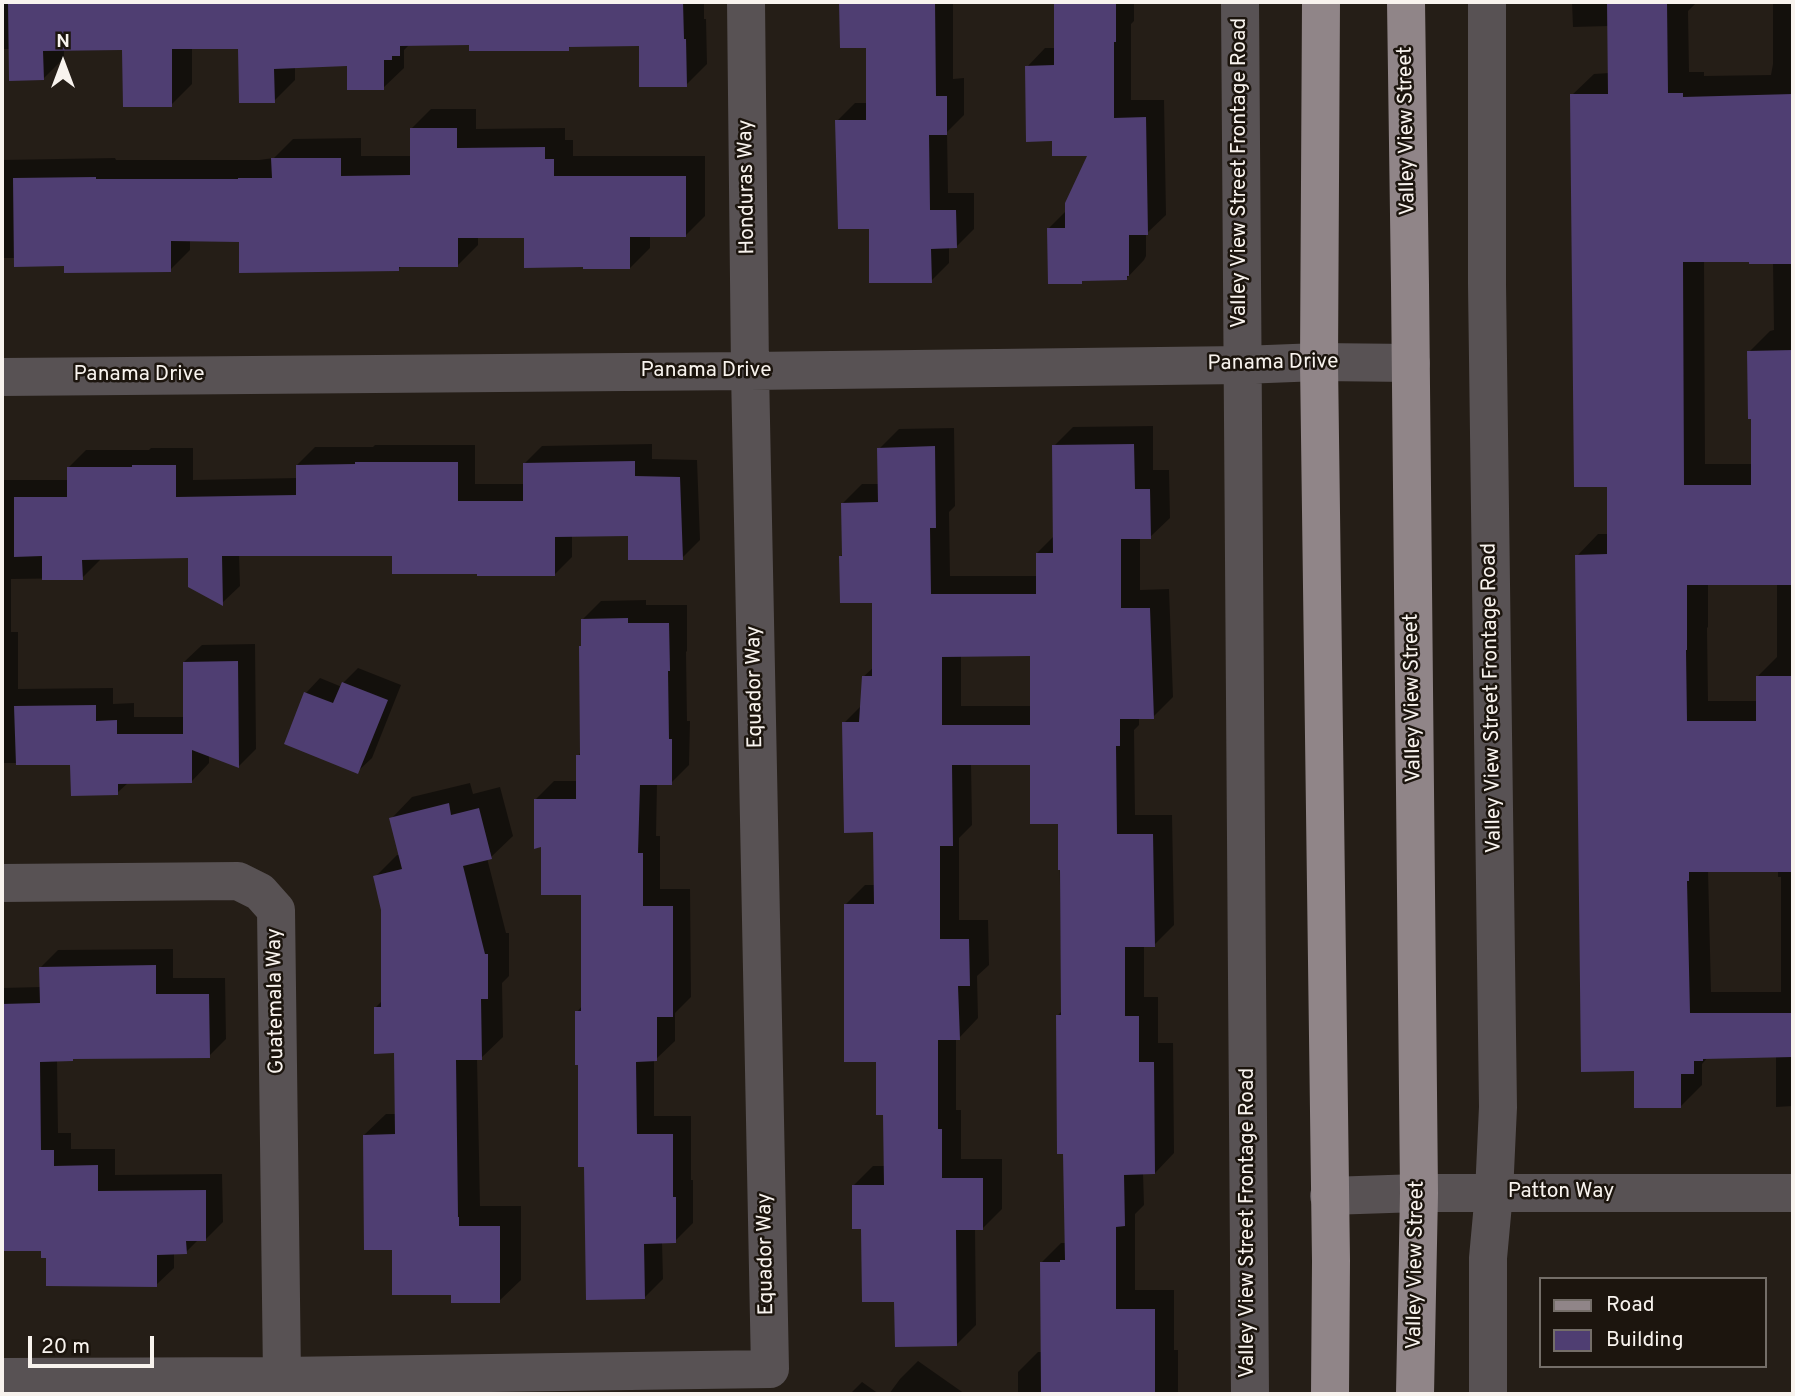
<!DOCTYPE html>
<style>
body{margin:0}
#map{position:relative;width:1795px;height:1396px;overflow:hidden;background:#251e17;font-family:Overpass,sans-serif}
canvas{display:block}
.frame{position:absolute;inset:0;border:4px solid #f8f3ee;pointer-events:none}
.legend{position:absolute;left:1539px;top:1277px;width:228px;height:91px;box-sizing:border-box;background:#1c150e;border:2px solid #746e68;margin:0;padding:9px 12px;list-style:none;font-size:21px;color:#f8f3ee}
.legend li{display:flex;align-items:center;gap:14px;height:35px}
.legend b{width:35px;border:2px solid #746e68}
.north{position:absolute;left:28px;top:28px;width:70px;height:70px;-webkit-text-stroke:5px #1c150e;paint-order:stroke;rotate:0deg;font-size:19px;font-weight:700;line-height:28px;text-align:center;color:#f8f3ee}
.north::after{content:'';display:block;margin:auto;width:24px;height:32px;background:#f8f3ee;clip-path:polygon(50% 0,100% 100%,50% 72%,0 100%)}
.scale{position:absolute;left:28px;top:1336px;width:126px;height:32px;box-sizing:border-box;border:4px solid #f8f3ee;border-top:0;padding-left:9px;font-size:21px;line-height:24px;white-space:nowrap;color:#f8f3ee;-webkit-text-stroke:5px #1c150e;paint-order:stroke}
</style>
<div id="map">
<canvas width="1795" height="1396"></canvas>
<div class="frame"></div>
<ul class="legend">
<li><b style="height:9px;background:#908588"></b>Road</li>
<li><b style="height:19px;background:#4f3e72"></b>Building</li>
</ul>
<div class="north">N</div>
<div class="scale">20 m</div>
</div>
<script>
const ctx = document.querySelector('canvas').getContext('2d');
ctx.lineJoin = 'round';
function fillPath(path, color) { ctx.fillStyle = color; ctx.fill(path, 'evenodd'); }
const poly = rows => new Path2D(rows.map(r => 'M' + r).join(''));
function strokePath(path, color, width, dash) { ctx.strokeStyle = color; ctx.lineWidth = width; ctx.lineCap = dash ? 'butt' : 'round'; ctx.setLineDash(dash || []); ctx.stroke(path); }
function write(font, color, halo, rows, align = 'center') {
  ctx.font = font + ' Overpass,sans-serif'; ctx.lineWidth = 5; ctx.setLineDash([]); ctx.textBaseline = 'middle'; ctx.strokeStyle = halo; ctx.fillStyle = color; for (const [text, x, y, turn = 0] of rows) {
    ctx.save(); ctx.translate(x, y); ctx.rotate((+turn || 0) * Math.PI / 180); ctx.textAlign = isNaN(turn) ? turn : align; if (halo) ctx.strokeText(text, 0, 0); ctx.fillText(text, 0, 0); ctx.restore();
  }
}
fillPath(poly([
 [2,2,704,2,704,19,706,19,707,64,686,85,641,44,572,45,568,49,471,43,410,44,404,50,404,68,383,88,349,64,295,67,295,80,274,101,239,47,192,47,192,84,171,105,124,49,64,49,64,58,43,79,11,49,2,49],
 [841,2,953,2,953,79,964,78,964,115,947,132,948,193,974,193,974,229,956,247,949,247,949,263,931,281,870,227,837,121,855,103,867,103,867,47,841,47],
 [1056,2,1134,2,1134,21,1131,24,1131,100,1164,100,1166,215,1146,234,1146,256,1144,260,1126,279,1084,279,1081,282,1049,228,1066,211,1090,154,1027,67,1045,48,1056,48],
 [1572,2,1697,2,1688,11,1689,72,1704,72,1704,76,1771,75,1773,64,1773,2,1793,2,1793,1106,1776,1107,1776,1056,1708,1057,1702,1064,1702,1085,1680,1107,1635,1069,1577,556,1598,534,1609,534,1609,485,1572,95,1594,74,1609,73,1609,26,1573,27],
 [1704,260,1751,260,1773,263,1774,330,1770,331,1749,352,1753,464,1705,464],
 [1708,583,1777,583,1777,657,1758,676,1758,701,1708,701,1707,628,1708,627],
 [1708,870,1778,870,1778,877,1781,877,1781,992,1711,992],
 [431,109,476,109,476,129,565,128,565,140,573,140,573,156,705,156,705,216,685,236,650,236,650,248,630,268,526,236,478,236,478,245,458,265,402,265,399,269,240,240,190,239,190,250,170,270,65,264,16,258,2,258,2,160,115,158,116,160,259,160,274,158,293,139,361,138,361,156,412,156,411,129],
 [1153,426,1153,470,1169,470,1170,518,1150,537,1140,537,1140,590,1169,589,1173,697,1153,717,1139,717,1139,725,1134,730,1135,815,1172,815,1174,925,1154,945,1144,945,1144,997,1158,997,1158,1043,1173,1043,1174,1153,1155,1173,1143,1173,1144,1205,1135,1214,1135,1290,1174,1290,1174,1350,1178,1350,1178,1394,1018,1394,1018,1372,1038,1352,1042,1352,1041,1263,1061,1243,1067,1243,1058,1015,1062,1011,1059,823,1032,763,971,763,972,825,959,838,959,920,988,920,989,965,977,976,978,1018,959,1038,956,1038,956,1110,961,1110,961,1159,1002,1159,1002,1209,983,1228,975,1228,976,1325,957,1344,896,1300,863,1227,854,1185,873,1166,885,1166,885,1113,877,1060,845,905,865,885,876,885,875,830,844,723,861,706,863,677,874,667,873,601,841,556,843,554,843,503,862,484,880,484,879,449,899,429,954,428,955,506,949,512,950,576,1038,576,1037,553,1054,536,1054,446,1073,427],
 [1031,654,1032,706,961,706,961,655],
 [652,444,652,459,697,460,700,540,682,558,629,534,572,535,572,557,554,575,479,572,393,554,239,554,240,586,222,603,189,556,100,558,100,560,82,578,11,579,11,632,18,632,18,689,113,688,113,704,134,703,134,717,185,717,184,662,202,645,255,644,256,749,239,766,209,754,209,763,192,781,129,782,117,793,72,763,2,763,2,480,68,480,68,468,86,450,149,450,151,448,193,448,193,480,298,478,297,465,315,447,373,447,375,445,475,445,475,484,524,484,524,464,542,446],
 [646,600,646,605,687,605,687,651,686,652,687,721,690,721,689,765,671,783,657,783,656,836,660,836,660,889,690,889,691,997,675,1013,675,1041,656,1059,654,1059,654,1116,691,1116,691,1180,693,1180,693,1223,675,1241,662,1242,663,1279,644,1298,586,1165,577,1012,582,1006,582,893,542,845,536,799,554,781,578,781,578,756,581,752,583,619,601,601],
 [358,668,401,685,372,758,357,772,286,743,306,693,320,678,342,687,343,683],
 [470,783,473,794,500,787,513,836,491,857,487,858,506,933,509,933,509,976,502,983,503,1037,481,1058,477,1058,480,1206,521,1206,521,1280,499,1301,453,1293,364,1135,386,1114,396,1114,396,1051,375,1008,383,1000,383,910,375,877,397,855,400,855,391,819,412,797],
 [173,949,173,978,225,978,226,1039,209,1056,75,1057,57,1060,58,1133,71,1133,71,1149,115,1149,115,1175,222,1174,223,1222,206,1239,199,1239,186,1252,174,1253,174,1268,156,1285,48,1256,43,1249,2,1250,2,988,41,987,41,967,58,950],
 [918,1361,965,1394,889,1394,900,1379],
 [862,1382,879,1394,850,1394]
]), '#0007');
fillPath(poly([
 [8,2,683,2,684,39,686,39,687,87,639,87,639,46,569,47,569,51,469,51,469,45,400,46,400,56,392,56,392,60,384,60,384,90,347,90,347,66,274,69,275,103,239,103,238,49,172,49,172,107,123,107,122,50,43,51,44,80,9,81],
 [839,2,935,2,936,96,947,96,947,135,929,135,930,210,956,210,957,248,931,249,932,283,869,283,869,229,838,229,835,120,866,120,866,48,840,48],
 [1054,2,1116,2,1116,42,1114,42,1114,118,1146,117,1148,235,1129,235,1129,276,1127,276,1127,280,1082,281,1082,284,1048,284,1047,228,1065,228,1065,203,1087,156,1052,156,1052,141,1026,142,1025,66,1054,65],
 [1607,2,1667,2,1668,93,1683,93,1683,97,1793,94,1793,264,1749,264,1749,262,1683,262,1684,485,1751,485,1751,419,1748,419,1747,351,1793,350,1793,585,1687,585,1687,650,1686,650,1687,721,1756,721,1756,676,1793,676,1793,872,1689,872,1689,881,1687,881,1690,1013,1793,1013,1793,1057,1703,1059,1703,1061,1694,1061,1694,1074,1681,1074,1681,1108,1634,1108,1634,1071,1581,1072,1575,555,1607,554,1607,487,1574,487,1570,94,1608,94],
 [410,128,457,128,457,148,545,147,545,159,554,159,554,176,686,176,686,237,630,237,630,269,583,269,583,267,524,268,524,238,458,238,458,267,399,267,399,271,239,273,239,242,171,241,171,272,64,273,64,266,14,267,13,178,96,177,96,179,238,179,238,178,272,178,271,158,341,158,341,176,410,175],
 [1134,444,1135,489,1150,489,1151,539,1121,539,1121,608,1150,608,1154,719,1120,719,1120,746,1116,746,1117,834,1153,834,1155,947,1125,947,1125,1016,1139,1016,1139,1062,1154,1062,1155,1174,1124,1175,1125,1226,1116,1227,1116,1309,1155,1309,1155,1394,1041,1394,1040,1262,1060,1262,1060,1260,1065,1260,1063,1154,1057,1154,1056,1015,1061,1015,1060,870,1058,870,1058,824,1030,824,1030,765,952,765,953,846,940,846,940,939,969,939,970,986,958,986,960,1040,938,1040,938,1129,942,1129,942,1178,983,1178,983,1230,956,1230,957,1346,895,1347,894,1302,862,1302,861,1229,852,1229,852,1185,884,1185,883,1115,876,1115,876,1062,844,1062,844,904,874,904,873,832,844,833,842,722,859,722,862,676,872,676,872,603,840,603,839,556,842,556,841,503,878,502,877,448,935,446,936,528,930,528,931,594,1036,594,1036,553,1053,553,1052,445],
 [1030,656,1030,725,942,725,942,657],
 [635,461,635,476,680,477,683,560,628,560,628,536,555,537,555,576,477,576,477,574,392,574,392,556,222,556,223,606,188,587,188,558,82,560,83,580,42,580,42,556,14,557,14,497,67,497,67,467,132,467,132,465,176,465,176,497,296,495,296,465,355,464,355,462,458,462,458,501,523,501,523,463],
 [628,618,628,623,669,623,670,671,668,671,669,739,672,739,672,785,640,785,638,853,643,853,643,906,673,906,673,1017,657,1017,657,1061,636,1062,637,1134,673,1134,673,1197,676,1197,676,1243,644,1244,645,1299,586,1300,584,1167,578,1167,578,1065,575,1065,575,1011,581,1011,581,895,541,895,541,847,534,849,534,799,576,799,576,755,580,755,579,646,581,646,581,619],
 [238,661,239,768,192,750,192,783,118,784,118,795,71,796,70,765,16,765,14,706,96,705,96,721,117,720,117,734,183,734,183,662],
 [342,682,388,700,358,774,284,744,304,692,333,703],
 [449,803,451,815,479,808,492,859,463,866,485,954,488,954,488,999,481,999,482,1060,456,1060,458,1217,459,1217,459,1226,500,1226,500,1303,451,1303,451,1295,392,1295,392,1250,364,1250,363,1135,395,1134,394,1053,374,1054,374,1007,381,1007,381,910,373,876,402,869,389,818],
 [156,965,156,994,209,994,210,1058,73,1059,73,1061,40,1062,41,1150,54,1150,54,1166,98,1165,98,1191,206,1190,206,1241,186,1241,187,1254,157,1255,157,1287,46,1286,46,1258,41,1258,41,1251,2,1251,2,1004,40,1003,39,967]
]), '#4f3e72');
strokePath(poly([
 [1240,2,1250,1394],
 [1487,2,1487,284,1498,1107,1494,1193,1488,1258,1488,1394],
 [2,377,750,371,1242,365,1319,362,1411,363],
 [2,883,238,881,260,892,276,910,282,1376],
 [1329,1196,1419,1193,1793,1193],
 [2,1377,282,1376,770,1369,750,371,746,2]
]), '#585254', 38);
strokePath(poly([
 [1321,2,1319,362,1331,1261,1330,1394],
 [1406,2,1410,285,1419,1193,1415,1394]
]), '#908588', 38);
write('21px', '#f8f3ee', '#1c150e', [
 ["Valley View Street",1408,131,-91],
 ["Valley View Street Frontage Road",1241,173,-90],
 ["Honduras Way",748,187,-91],
 ["Panama Drive",1273,364,-1],
 ["Panama Drive",706,372],
 ["Panama Drive",139,376],
 ["Equador Way",756,687,-91],
 ["Valley View Street",1414,698,-91],
 ["Valley View Street Frontage Road",1493,698,-91],
 ["Guatemala Way",277,1001,-91],
 ["Patton Way",1561,1193],
 ["Valley View Street Frontage Road",1249,1223,-90],
 ["Equador Way",767,1254,-91],
 ["Valley View Street",1417,1265,-89]
]);
</script>
